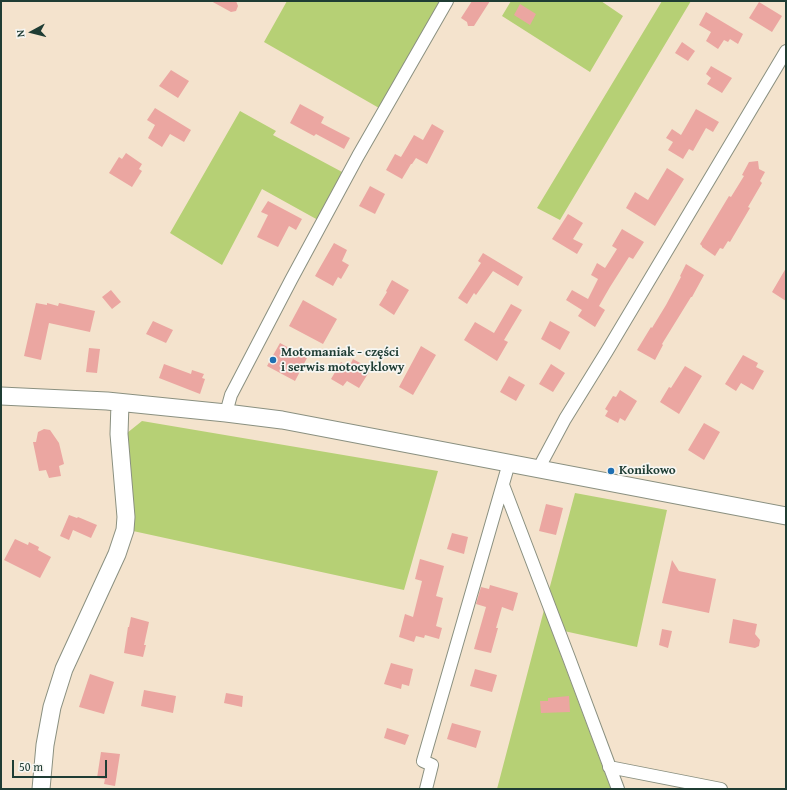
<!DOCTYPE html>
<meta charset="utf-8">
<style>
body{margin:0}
#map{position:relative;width:787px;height:790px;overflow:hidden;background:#f4e3cd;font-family:"Gentium Book Plus",serif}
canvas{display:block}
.frame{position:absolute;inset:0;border:2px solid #1f3d34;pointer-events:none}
.north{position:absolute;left:12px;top:12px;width:40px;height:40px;-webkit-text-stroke:3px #f6f6f2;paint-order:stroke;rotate:263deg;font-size:11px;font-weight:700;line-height:16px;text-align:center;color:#1f3d34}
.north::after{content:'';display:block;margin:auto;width:14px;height:18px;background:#1f3d34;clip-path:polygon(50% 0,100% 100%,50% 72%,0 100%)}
.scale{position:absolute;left:12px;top:760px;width:95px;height:18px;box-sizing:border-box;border:2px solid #1f3d34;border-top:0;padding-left:5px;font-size:12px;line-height:14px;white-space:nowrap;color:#1f3d34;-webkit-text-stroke:3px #f6f6f2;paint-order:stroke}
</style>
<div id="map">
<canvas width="787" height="790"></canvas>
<div class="frame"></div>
<div class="north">N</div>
<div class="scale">50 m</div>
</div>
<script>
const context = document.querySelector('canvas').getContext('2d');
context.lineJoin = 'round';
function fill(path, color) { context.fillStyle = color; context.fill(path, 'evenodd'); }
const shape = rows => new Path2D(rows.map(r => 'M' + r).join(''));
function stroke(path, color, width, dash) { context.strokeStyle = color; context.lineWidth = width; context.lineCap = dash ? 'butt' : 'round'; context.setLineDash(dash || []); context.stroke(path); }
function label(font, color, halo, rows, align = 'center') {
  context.font = font + ' "Gentium Book Plus",serif'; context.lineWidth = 3.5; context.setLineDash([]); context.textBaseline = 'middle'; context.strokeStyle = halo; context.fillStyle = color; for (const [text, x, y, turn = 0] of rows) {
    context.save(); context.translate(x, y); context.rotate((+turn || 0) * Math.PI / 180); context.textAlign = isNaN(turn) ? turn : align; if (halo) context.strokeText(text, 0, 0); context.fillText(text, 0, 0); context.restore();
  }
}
const green = shape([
 [287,1,440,1,379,108,264,42],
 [511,1,601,1,623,16,590,72,502,16],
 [662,1,691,1,560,220,537,208],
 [240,111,276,131,273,135,344,173,318,220,262,189,222,265,170,233],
 [142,421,438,471,404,590,133,531,127,433],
 [575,493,667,510,637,647,564,631,549,590],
 [544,610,611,789,497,789]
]);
const building = shape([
 [211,1,236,1,238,6,236,11,231,12],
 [472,1,490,1,474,26,468,26,467,22,461,18],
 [759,2,782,16,772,32,749,18],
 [520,4,536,14,530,25,514,15],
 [706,12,743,34,738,44,730,39,728,42,724,40,718,49,706,41,711,32,699,25],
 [682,42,695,51,688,61,675,53],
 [711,66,732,78,722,93,707,84,711,78,706,74],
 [171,70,189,81,178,98,159,86],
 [300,104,324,117,321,123,350,138,344,149,316,134,314,136,290,123],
 [155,108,191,130,184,142,170,134,162,147,148,138,155,125,147,120],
 [696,109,719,122,713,132,706,128,693,151,689,149,683,159,668,150,673,142,666,138,672,129,681,135],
 [432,124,444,131,427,164,416,158,412,164,411,164,402,179,386,170,395,154,401,157,414,135,423,140],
 [126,153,142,164,139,169,142,171,132,187,109,173,119,157,122,159],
 [758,161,759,169,765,172,760,181,762,183,748,207,750,208,730,242,728,241,723,249,720,248,715,256,702,247,702,246,700,244,729,196,731,197,744,176,742,175,749,162],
 [667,168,684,179,655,226,626,208,635,192,648,200],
 [370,186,385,194,375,214,359,206],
 [268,201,302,219,296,230,289,226,278,247,257,237,268,215,261,212],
 [568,214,583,223,573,239,583,244,577,254,552,239],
 [622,229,644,242,633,259,629,257,610,287,599,306,605,310,595,327,578,316,582,310,566,300,572,290,588,299,598,279,591,275,597,263,605,268,617,249,612,246],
 [334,243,347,250,342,261,349,265,341,279,338,277,333,286,315,276],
 [483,253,523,277,518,286,493,271,476,295,474,293,467,304,458,298,481,263,478,261],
 [686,264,704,275,692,297,691,297,662,344,663,345,655,360,637,350,651,327,652,328,666,305,681,277,680,276],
 [786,268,786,301,772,292],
 [392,280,409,290,394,315,379,305,387,292,386,291],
 [111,290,121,302,112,309,102,297],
 [303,300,337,319,323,344,289,326],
 [36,303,47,305,47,303,58,306,59,303,95,311,90,332,49,323,41,360,24,356],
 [511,304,522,310,504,340,508,342,497,361,464,340,475,322,494,333],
 [153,321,173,330,166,343,146,334],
 [550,321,570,332,560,350,541,339],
 [280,343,307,358,295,381,267,366],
 [421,346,436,355,413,395,399,387],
 [89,348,100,349,97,373,86,372],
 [743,355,758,363,756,367,764,371,753,390,741,383,736,391,725,384],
 [353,359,371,369,359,388,347,381,343,386,331,379,341,362,349,367],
 [164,364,191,374,192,370,204,374,202,378,205,379,200,394,159,378],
 [551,364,565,373,553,392,539,384],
 [685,366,702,376,679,414,660,402,669,387,671,388],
 [509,376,525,385,516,401,500,392],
 [620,390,637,401,625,421,620,418,618,423,605,416,608,411,605,409,613,396,616,397],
 [704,423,720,432,704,460,688,450],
 [44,429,50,430,59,443,64,464,59,466,61,476,49,478,46,470,39,471,33,442,36,442,38,432],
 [546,504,563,508,556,535,539,531],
 [69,515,77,518,78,517,97,525,91,538,73,530,69,540,60,536],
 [452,533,468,537,464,554,447,549],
 [15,539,28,545,29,542,39,547,38,550,51,557,40,578,4,560],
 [420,559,444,566,436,596,443,598,436,626,442,628,439,639,425,635,424,638,416,636,414,642,399,637,405,614,413,617,422,581,415,579],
 [672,560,679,571,716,579,709,613,662,603],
 [490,585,518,593,513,611,502,607,496,628,498,628,491,653,474,649,486,607,476,604,481,587,489,589],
 [131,617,149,622,144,645,146,645,143,657,124,653,128,627,129,627],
 [733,619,757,624,755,634,760,640,759,646,755,648,729,643],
 [662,629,672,631,668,648,659,645],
 [391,663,413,669,409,686,402,684,401,689,384,684],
 [475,669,497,675,492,692,470,686],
 [90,674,114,682,104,714,79,707],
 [144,690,176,696,173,713,141,706],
 [226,693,243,696,242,707,224,703],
 [569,696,570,712,541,713,540,701,548,701,548,698],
 [452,723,481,731,476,748,447,739],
 [387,728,409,735,405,745,384,738],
 [101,752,120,754,115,786,104,784,105,779,97,778]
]);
const street = shape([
 [226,413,231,395,291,280,358,156,447,1],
 [541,469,542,462,565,419,607,351,786,51],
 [503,485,569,658,618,789],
 [609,767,721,789],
 [426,789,432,765,423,761,509,463]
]);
const secondary = shape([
 [1,396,107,401,226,413,282,420,786,516],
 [41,789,45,745,52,707,64,669,117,554,125,530,126,517,119,434,120,403]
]);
const markers = [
 [273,360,4,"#1f6fb2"],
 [611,471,4,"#1f6fb2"]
];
const poiNames = [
 ["Motomaniak - części",281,353],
 ["i serwis motocyklowy",281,368],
 ["Konikowo",619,471]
];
fill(green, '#b6d075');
fill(building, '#eba6a1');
stroke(street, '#8a9080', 14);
stroke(secondary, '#8a9080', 19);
stroke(street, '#fff', 12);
stroke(secondary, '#fff', 17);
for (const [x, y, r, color] of markers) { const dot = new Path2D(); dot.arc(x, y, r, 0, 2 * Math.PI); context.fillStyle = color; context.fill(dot); stroke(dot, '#f6f6f2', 1.5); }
label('bold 13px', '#1f3d34', '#f6f6f2', poiNames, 'left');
</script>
